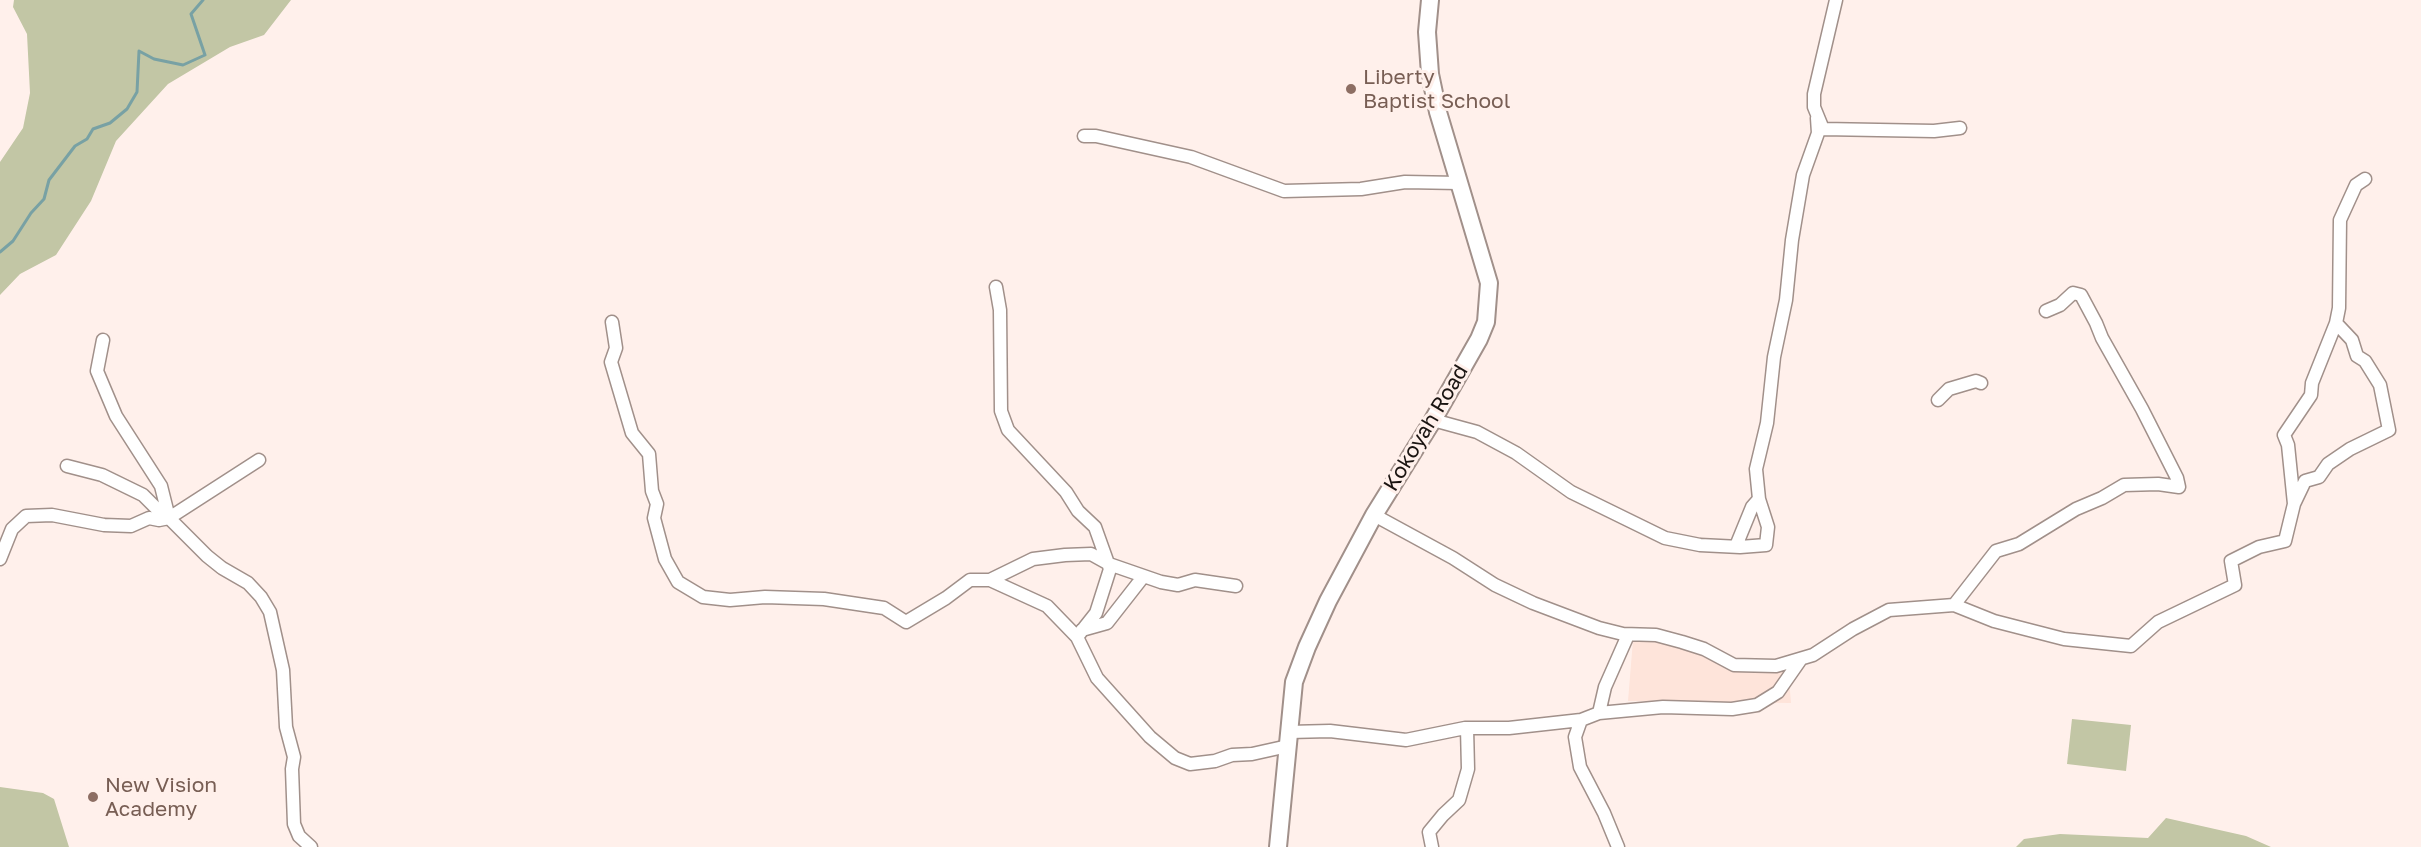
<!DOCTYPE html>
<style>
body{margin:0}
canvas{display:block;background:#fff0eb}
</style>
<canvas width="2421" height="847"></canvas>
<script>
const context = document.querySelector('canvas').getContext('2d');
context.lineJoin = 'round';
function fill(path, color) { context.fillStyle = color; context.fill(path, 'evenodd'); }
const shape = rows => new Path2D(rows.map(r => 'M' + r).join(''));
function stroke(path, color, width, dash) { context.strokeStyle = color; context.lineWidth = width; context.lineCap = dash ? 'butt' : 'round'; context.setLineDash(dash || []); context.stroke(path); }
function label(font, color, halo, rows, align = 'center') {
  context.font = font + ' "Golos Text",sans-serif'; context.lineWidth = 6; context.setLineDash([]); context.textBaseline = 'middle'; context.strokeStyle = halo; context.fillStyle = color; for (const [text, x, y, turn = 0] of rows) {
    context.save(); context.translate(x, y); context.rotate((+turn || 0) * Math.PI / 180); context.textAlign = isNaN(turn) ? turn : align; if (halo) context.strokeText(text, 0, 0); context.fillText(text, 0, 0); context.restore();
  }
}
const built = shape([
 [1633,640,1700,645,1738,668,1788,665,1791,703,1628,701]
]);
const green = shape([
 [14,0,291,0,264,35,230,47,168,84,116,141,91,201,56,255,20,274,0,295,0,162,23,128,30,93,27,34,13,7],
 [2072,719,2131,725,2126,771,2067,764],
 [0,787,43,793,54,799,69,847,0,847],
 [2166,818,2246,836,2271,847,2016,847,2024,839,2060,834,2148,838]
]);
const stream = shape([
 [0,252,13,241,31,213,44,199,49,180,75,146,87,139,93,129,110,123,127,109,137,92,139,51,154,59,183,65,205,55,191,14,203,0]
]);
const minor = shape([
 [1836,0,1814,94,1814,107,1823,129,1934,131,1960,128],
 [1084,136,1096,136,1191,157,1284,191,1361,189,1405,182,1459,183],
 [996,287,1000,310,1001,411,1008,430,1066,492,1078,511,1095,527,1110,569,1096,613,1077,637],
 [612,322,616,348,611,362,632,433,649,454,652,491,657,504,654,518,665,559,678,582,703,597,730,600,765,597,824,599,884,608,906,622,946,598,970,580,990,580,1047,606,1077,637,1097,678,1150,737,1175,758,1190,764,1215,761,1232,755,1252,754,1288,746],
 [103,340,97,371,116,416,161,486,169,518,207,556,222,568,248,583,261,597,270,612,283,670,286,727,294,757,292,769,294,824,299,836,311,847],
 [1938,400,1949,389,1976,381,1981,383],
 [1433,420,1477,432,1516,453,1571,492,1665,538,1700,545,1740,547,1766,545,1768,527,1759,499,1756,469,1767,423,1774,357,1786,300,1792,240,1803,175,1818,133,1817,118],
 [67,466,102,475,143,495,166,518],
 [2294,504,2288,445,2284,435,2311,395,2312,383,2336,323],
 [1374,515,1453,558,1495,585,1533,603,1599,628,1623,634,1656,635,1682,642,1704,649,1734,665,1776,666,1813,655,1853,629,1889,610,1954,605,1994,621,2064,639,2131,646,2158,622,2235,585,2231,561,2259,547,2285,541,2294,504,2305,481,2319,477,2328,464,2350,449,2389,430,2380,385,2365,361,2357,356,2352,340,2336,323,2339,308,2340,220,2356,185,2365,179],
 [1736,546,1752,507,1759,499],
 [0,559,12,529,26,516,52,515,104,525,131,526,149,518,159,520,169,518,259,460],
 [990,580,1033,559,1065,555,1091,554,1109,564,1161,582,1178,585,1195,580,1236,586],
 [1954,605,1996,551,2019,544,2076,509,2102,498,2124,485,2158,484,2179,487,2177,478,2142,409,2102,338,2096,323,2081,295,2073,293,2060,305,2046,311],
 [1082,630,1107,623,1143,577],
 [1599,713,1663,707,1732,709,1757,705,1778,692,1801,659],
 [1289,732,1330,731,1406,740,1465,728,1509,728,1581,720],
 [1432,847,1429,832,1443,815,1459,800,1468,769,1467,728],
 [1618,847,1604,813,1580,767,1575,737,1581,720,1599,713,1605,687,1628,635]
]);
const major = shape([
 [1278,847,1294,682,1307,647,1328,601,1374,515,1433,420,1479,339,1486,322,1489,283,1438,112,1430,74,1427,32,1430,0]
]);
const markers = [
 [1351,89,6,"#8d6e63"],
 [93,797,6,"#8d6e63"]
];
const educationNames = [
 ["Liberty",1363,77],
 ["Baptist School",1363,101],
 ["New Vision",105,785],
 ["Academy",105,809]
];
const streetNames = [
 ["Kokoyah Road",1426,428,-59]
];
fill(built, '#fee4da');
fill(green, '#c2c6a5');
stroke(stream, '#78a1a4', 3);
stroke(minor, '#a1908a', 15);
stroke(major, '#a1908a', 20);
stroke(minor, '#fff', 12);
stroke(major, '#fff', 16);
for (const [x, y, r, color] of markers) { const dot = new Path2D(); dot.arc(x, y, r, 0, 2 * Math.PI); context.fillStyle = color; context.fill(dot); stroke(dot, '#fff0eb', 2); }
label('21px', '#785e54', '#fff0eb', educationNames, 'left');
label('21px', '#1a1411', '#fff0eb', streetNames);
</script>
